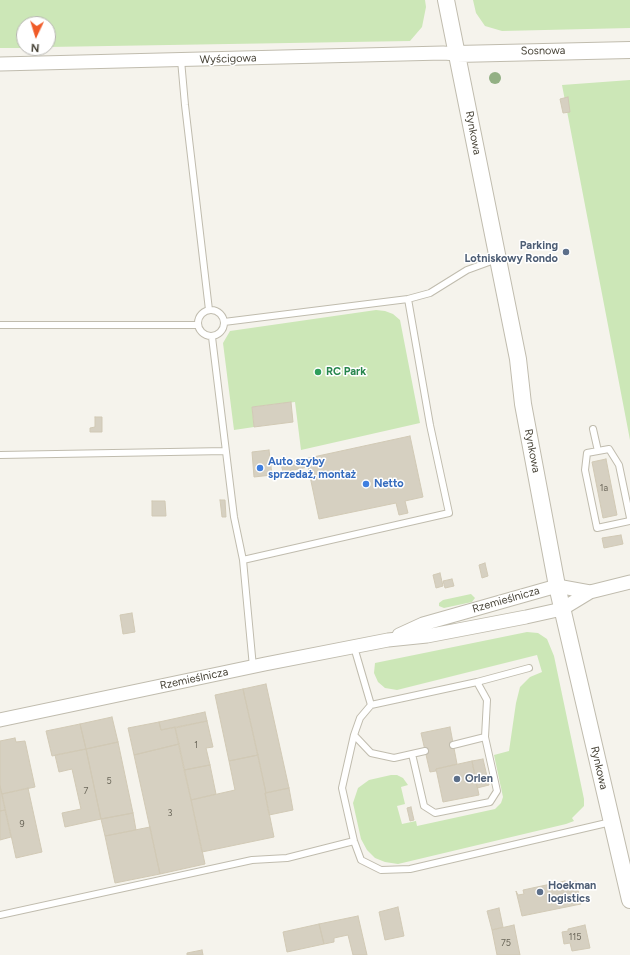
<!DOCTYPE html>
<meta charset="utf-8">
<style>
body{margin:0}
#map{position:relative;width:630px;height:955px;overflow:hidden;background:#f5f3ec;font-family:Figtree,sans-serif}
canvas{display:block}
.north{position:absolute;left:16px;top:16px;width:40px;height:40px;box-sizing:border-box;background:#fff;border:1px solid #b6b5b0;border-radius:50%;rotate:184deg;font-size:11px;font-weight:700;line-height:16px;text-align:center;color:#494539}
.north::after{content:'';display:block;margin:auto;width:14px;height:18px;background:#f05b28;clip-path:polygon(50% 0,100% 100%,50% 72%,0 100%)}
</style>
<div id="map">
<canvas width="630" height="955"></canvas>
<div class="north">N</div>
</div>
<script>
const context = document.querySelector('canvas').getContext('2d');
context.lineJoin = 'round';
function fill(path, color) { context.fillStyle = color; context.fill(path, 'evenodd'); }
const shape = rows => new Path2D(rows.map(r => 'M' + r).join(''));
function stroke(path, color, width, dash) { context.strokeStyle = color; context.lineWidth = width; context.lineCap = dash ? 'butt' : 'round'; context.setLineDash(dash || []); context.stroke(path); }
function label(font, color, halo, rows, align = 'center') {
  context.font = font + ' Figtree,sans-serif'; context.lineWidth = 3; context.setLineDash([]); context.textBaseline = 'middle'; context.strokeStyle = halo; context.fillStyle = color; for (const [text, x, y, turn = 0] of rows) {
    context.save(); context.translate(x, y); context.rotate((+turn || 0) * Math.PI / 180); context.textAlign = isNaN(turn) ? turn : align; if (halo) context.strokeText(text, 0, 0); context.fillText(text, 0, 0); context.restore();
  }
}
const green = shape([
 [0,0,425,0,426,7,422,27,410,41,48,47,48,24,24,24,24,48,0,48],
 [473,0,630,0,630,28,502,31,485,26,476,13],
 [630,80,630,440,562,85],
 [376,310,385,311,393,314,400,320,420,423,301,450,295,402,252,407,254,427,234,430,223,343,230,331],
 [471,594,475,598,472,602,444,608,439,606,439,603,443,600],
 [527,632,538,633,547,639,554,656,584,799,584,806,572,818,574,821,566,824,398,864,385,862,375,858,367,850,361,839,353,803,358,788,369,780,391,775,397,775,403,778,408,785,401,787,405,804,397,806,402,824,416,821,417,826,495,809,501,803,503,797,494,755,509,751,516,703,520,687,530,677,542,672,537,655,397,690,385,688,378,682,374,673,375,663]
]);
const building = shape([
 [568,97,570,112,563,113,560,99,568,97],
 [291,402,293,422,254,427,252,407,291,402],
 [95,417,102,417,102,432,90,432,90,428,95,427,95,417],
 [410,436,423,497,405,501,408,513,399,515,396,503,319,519,308,467,283,472,281,464,410,436],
 [269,450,272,475,254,477,252,452,269,450],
 [606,459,617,515,603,518,592,462,606,459],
 [220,500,225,500,226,517,222,517,220,500],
 [152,501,165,501,166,516,152,516,152,501],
 [621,535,623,544,604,548,602,538,621,535],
 [485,563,488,576,482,578,479,565,485,563],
 [440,573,443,586,436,588,433,575,440,573],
 [452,579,454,586,445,588,443,581,452,579],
 [132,613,135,632,123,634,120,615,132,613],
 [266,684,289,788,266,793,243,689,266,684],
 [243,689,258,755,229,761,215,695,243,689],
 [205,712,207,721,161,730,159,722,205,712],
 [112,717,118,742,86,749,80,724,112,717],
 [207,721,213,747,206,748,210,765,184,770,175,728,207,721],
 [159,722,161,730,175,727,179,744,134,755,128,728,159,722],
 [80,724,86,749,52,756,46,731,80,724],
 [450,727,457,764,436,769,436,771,430,772,421,733,450,727],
 [15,738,16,742,25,741,35,787,2,794,0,786,0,741,15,738],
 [118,742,133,813,101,819,86,749,118,742],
 [179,744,205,864,160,874,134,755,179,744],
 [86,749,101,819,65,827,62,813,81,809,72,769,59,772,55,755,86,749],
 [258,755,266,793,265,793,274,837,202,852,191,800,235,790,229,761,258,755],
 [483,759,489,785,477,788,472,761,483,759],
 [472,761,479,795,443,802,436,769,472,761],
 [210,765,216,794,191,800,184,770,210,765],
 [0,786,5,810,0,811,0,786],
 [28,788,42,852,16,858,2,794,28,788],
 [289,788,293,810,269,815,265,793,289,788],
 [411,807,414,820,410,821,407,808,411,807],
 [5,810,11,837,0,840,0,811,5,810],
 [133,813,136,830,105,836,101,819,133,813],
 [150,827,160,874,115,883,105,836,150,827],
 [565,881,566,884,576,881,581,904,522,916,516,891,518,895,524,894,523,890,565,881],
 [398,907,404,936,385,940,379,912,398,907],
 [499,908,503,927,492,930,487,911,499,908],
 [358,916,367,955,353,955,348,935,334,938,334,942,324,944,319,924,358,916],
 [319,924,324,944,287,952,283,932,319,924],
 [514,925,520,955,497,955,492,930,514,925],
 [585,925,590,948,572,951,570,943,564,944,562,932,568,931,568,929,585,925],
 [202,950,203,955,187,955,187,953,202,950]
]);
const service = shape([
 [181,60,185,105,209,310],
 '198 323a13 13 0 1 1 26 0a13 13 0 1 1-26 0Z',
 [224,322,408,299],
 [0,325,197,325],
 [212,337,234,517,243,560],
 [593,429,598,451],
 [0,455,226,451],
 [630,518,619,465,609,449,587,453,585,470,597,528,630,521],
 [354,647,371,705],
 [253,667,243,560,449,513,430,425,408,299,430,293,467,270,497,259],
 [477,682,529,668],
 [354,735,342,788,354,841,361,860,381,870,410,869,611,822],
 [425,751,394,758,371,753,354,735,360,718,371,705,477,682,487,700,485,737,453,745],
 [412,754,424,806,435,813,490,802,497,791,485,737],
 [0,915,252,860,287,858,354,841]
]);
const minor = shape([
 [0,64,443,53,457,54],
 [399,635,423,624,557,586,590,592],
 [0,720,265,664,388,640,427,636,526,617,562,609,590,592,630,582]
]);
const tertiary = shape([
 [446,0,518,359,523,404,557,586,630,900],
 [457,54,630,50]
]);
const trees = [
 [495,78]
];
const markers = [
 [566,252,4,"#5c6f8a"],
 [318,372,4,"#2e9e5b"],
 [260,468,4,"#3f7fe0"],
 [366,484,4,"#3f7fe0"],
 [457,779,4,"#5c6f8a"],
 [540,892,4,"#5c6f8a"]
];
const numberNames = [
 ["1a",604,488],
 ["1",196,745],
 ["5",109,781],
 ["7",86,791],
 ["3",170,813],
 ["9",22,824],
 ["115",575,937],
 ["75",506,943]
];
const streetNames = [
 ["Sosnowa",543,51,-1],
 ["Wyścigowa",228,59,-2],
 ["Rynkowa",473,133,79],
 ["Rynkowa",532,451,79],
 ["Rzemieślnicza",506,600,-16],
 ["Rzemieślnicza",194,679,-12],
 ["Rynkowa",599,768,77]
];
const serviceNames = [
 ["Parking",558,246,"right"],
 ["Lotniskowy Rondo",558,259,"right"],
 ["Orlen",465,779],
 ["Hoekman",548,886],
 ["logistics",548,899]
];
const leisureNames = [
 ["RC Park",326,372]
];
const shopNames = [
 ["Auto szyby",268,462],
 ["sprzedaż, montaż",268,475],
 ["Netto",374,484]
];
fill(green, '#cce7b7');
fill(building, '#d6d0c1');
stroke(building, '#d1c9b5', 1);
stroke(service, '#c0bcae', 8);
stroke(minor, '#c0bcae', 15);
stroke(tertiary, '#c0bcae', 18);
stroke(service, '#fff', 6);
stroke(minor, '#fff', 13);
stroke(tertiary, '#fff', 16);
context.fillStyle = '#93b084';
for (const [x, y] of trees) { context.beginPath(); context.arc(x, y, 6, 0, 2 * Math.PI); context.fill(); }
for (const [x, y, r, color] of markers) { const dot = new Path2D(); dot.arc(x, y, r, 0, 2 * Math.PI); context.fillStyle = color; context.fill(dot); stroke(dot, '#fff', 1.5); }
label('9px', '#6c685b', null, numberNames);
label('11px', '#494539', '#fff', streetNames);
label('bold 11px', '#4e5e75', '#fff', serviceNames, 'left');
label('bold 11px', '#27864d', '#fff', leisureNames, 'left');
label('bold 11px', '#366cbe', '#fff', shopNames, 'left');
</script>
